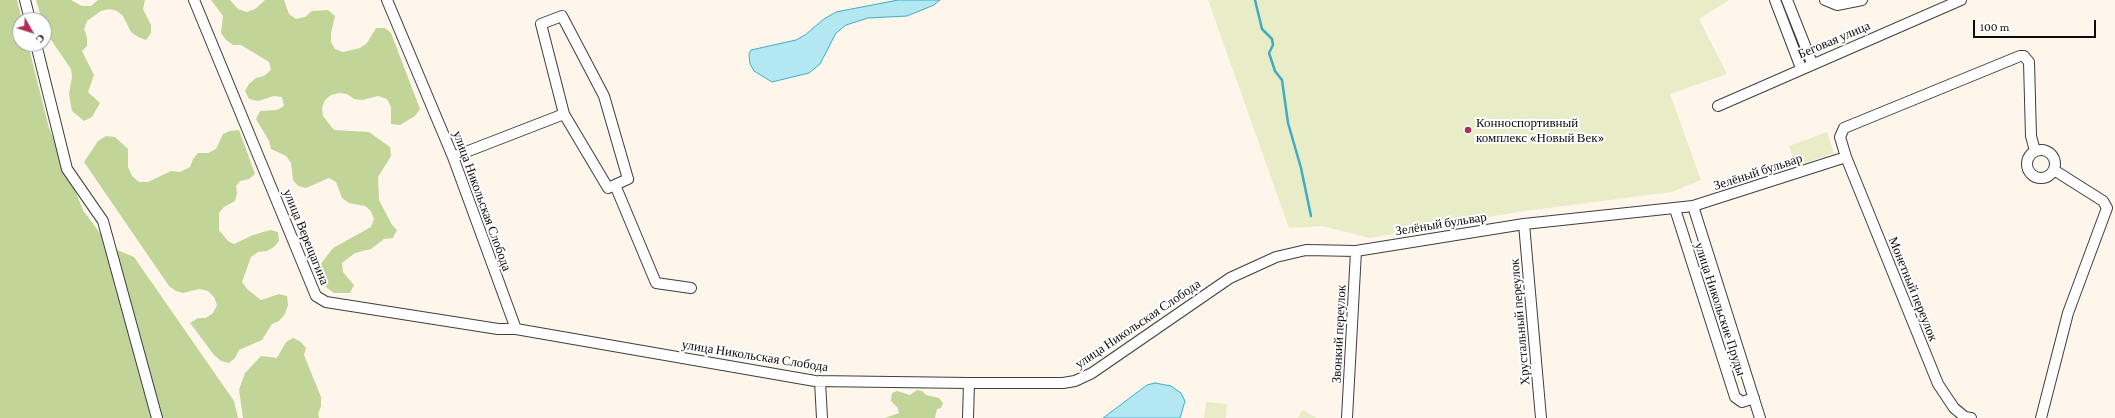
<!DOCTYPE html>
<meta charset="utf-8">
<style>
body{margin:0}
#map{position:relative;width:2115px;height:418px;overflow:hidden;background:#fef6eb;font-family:"Crimson Pro",serif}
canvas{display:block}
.north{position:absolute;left:12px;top:12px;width:40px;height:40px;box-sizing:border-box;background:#fff;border:1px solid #9d9d9d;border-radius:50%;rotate:129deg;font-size:11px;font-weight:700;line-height:16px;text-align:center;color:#0b0b0b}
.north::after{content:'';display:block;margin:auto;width:14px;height:18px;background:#b12d51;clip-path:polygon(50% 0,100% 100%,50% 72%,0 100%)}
.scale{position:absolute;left:1973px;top:20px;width:123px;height:18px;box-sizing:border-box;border:2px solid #0b0b0b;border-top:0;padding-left:5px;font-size:12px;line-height:14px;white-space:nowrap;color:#0b0b0b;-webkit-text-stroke:3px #fff;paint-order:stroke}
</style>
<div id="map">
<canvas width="2115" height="418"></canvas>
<div class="north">С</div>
<div class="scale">100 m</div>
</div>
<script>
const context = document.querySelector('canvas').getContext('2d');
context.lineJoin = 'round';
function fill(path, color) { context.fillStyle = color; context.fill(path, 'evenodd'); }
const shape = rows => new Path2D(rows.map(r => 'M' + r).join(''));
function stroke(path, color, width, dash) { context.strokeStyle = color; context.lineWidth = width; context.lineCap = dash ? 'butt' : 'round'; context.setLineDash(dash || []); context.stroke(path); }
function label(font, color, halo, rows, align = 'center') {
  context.font = font + ' "Crimson Pro",serif'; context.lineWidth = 4; context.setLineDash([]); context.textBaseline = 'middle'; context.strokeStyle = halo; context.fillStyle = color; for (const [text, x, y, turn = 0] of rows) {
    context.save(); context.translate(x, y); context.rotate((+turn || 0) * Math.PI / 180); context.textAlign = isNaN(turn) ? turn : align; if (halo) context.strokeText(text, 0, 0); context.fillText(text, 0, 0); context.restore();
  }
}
const forest = shape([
 [0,0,17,0,22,20,20,20,20,44,28,44,49,128,83,210,110,247,134,257,234,401,238,418,0,418],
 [36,0,71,0,82,6,91,6,98,0,145,0,143,9,151,25,151,33,146,40,138,37,131,32,123,16,117,11,109,9,101,11,87,21,84,29,87,37,87,46,82,51,94,75,88,92,100,103,92,117,84,121,72,111,69,94,72,77,71,69,45,31,44,20,42,20],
 [211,0,230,0,238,9,247,12,255,9,265,0,284,0,289,14,296,19,305,17,312,11,328,10,335,16,331,33,331,42,335,49,343,52,360,48,367,43,376,28,385,28,391,33,420,109,415,116,400,125,391,124,391,107,387,99,378,96,362,100,354,99,347,94,339,93,331,95,325,100,322,108,323,116,334,130,369,132,390,147,391,156,378,177,379,200,392,225,397,230,393,238,384,239,371,249,355,253,342,263,343,272,354,285,350,293,334,293,327,288,319,274,320,265,333,248,371,227,374,219,371,211,365,206,349,203,342,198,336,182,329,178,306,188,298,186,293,180,291,163,286,156,271,149,269,141,256,119,260,111,277,110,284,106,282,97,274,96,258,101,249,99,245,91,249,84,256,78,264,76,271,70,269,62,241,45,233,45,226,40,221,33,223,16],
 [239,130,255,174,249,179,240,181,236,186,237,193,235,201,224,207,219,213,219,230,228,241,234,244,253,235,270,230,278,232,279,241,274,247,267,251,258,252,251,257,242,282,247,289,261,300,279,294,287,296,288,305,285,314,279,321,272,324,262,340,239,350,235,358,229,363,221,361,214,355,190,323,198,318,206,318,213,313,217,305,214,297,208,291,199,289,183,293,176,291,169,286,84,162,98,141,106,136,115,137,128,149,128,167,132,176,139,182,148,182,171,171,180,172,190,167,193,159,198,153,208,153,216,149,223,134,230,131],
 [293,338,301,342,306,348,304,355,321,397,321,406,318,414,319,418,243,418,239,390,245,373,261,356,277,358,286,342],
 [917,390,922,391,926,395,939,398,943,403,941,408,937,409,935,418,885,418,899,413,898,408,891,401,892,393,897,391,910,395]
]);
const pitch = shape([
 [1208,0,1729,0,1699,19,1727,74,1670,94,1701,180,1672,192,1517,212,1370,238,1322,226,1289,228],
 [1827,132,1834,153,1796,166,1789,146],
 [1206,402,1227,404,1226,418,1204,418],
 [1302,410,1317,418,1298,418]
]);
const water = shape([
 [898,0,940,0,934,5,907,16,868,18,846,25,836,33,820,64,809,73,772,82,754,71,750,64,749,54,751,50,796,40,805,35,824,19,836,12,898,0],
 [1155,383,1171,386,1181,393,1185,401,1180,418,1103,418,1147,385,1155,383]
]);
const stream = shape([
 [1255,0,1262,29,1272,39,1273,45,1269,53,1275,71,1282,80,1288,123,1301,168,1311,216]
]);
const minor = shape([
 [25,0,30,20],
 [194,0,316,296,326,302,498,329,516,329],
 [387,0,453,157,516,329,815,381,969,383,1063,383,1075,381,1092,373,1230,278,1276,257,1306,250,1356,251,1524,224,1693,206,1846,157,1840,137,1844,128,2020,56,2024,56,2029,62,2031,136,2035,151],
 [1775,0,1801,68],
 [1787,0,1812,63],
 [1825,0,1837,5,1862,0],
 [36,44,67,169,103,221,157,418],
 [1718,106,1961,0],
 '2027 164a14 14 0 1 1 28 0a14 14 0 1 1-28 0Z',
 [453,157,564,114,608,188,628,179,604,96,562,16,541,24,564,114],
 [1846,157,1938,384,1954,408,1965,417,1971,418],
 [615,185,656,283,691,288],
 [1693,206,1760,418],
 [1675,209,1735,397,1742,402,1754,398],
 [1524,224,1541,418],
 [820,381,822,418],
 [968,418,969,383],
 [1347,418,1356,251],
 [2041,418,2068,313,2107,208,2103,201,2054,170]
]);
const markers = [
 [1468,130,4,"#b12d51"]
];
const streetNames = [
 ["Беговая улица",1834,40,-23],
 ["Зелёный бульвар",1758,172,-18],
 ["улица Никольская Слобода",482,201,70],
 ["Зелёный бульвар",1441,224,-9],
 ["улица Верещагина",306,237,68],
 ["Монетный переулок",1913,289,68],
 ["улица Никольские Пруды",1720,309,72],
 ["Хрустальный переулок",1520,322,-95],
 ["улица Никольская Слобода",1138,324,-34],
 ["Звонкий переулок",1339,334,-87],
 ["улица Никольская Слобода",755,356,9]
];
const poiNames = [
 ["Конноспортивный",1476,123],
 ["комплекс «Новый Век»",1476,138]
];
fill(forest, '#c1d598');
fill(pitch, '#e8edc8');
fill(water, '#b3e8f2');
stroke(water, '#3facc4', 1);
stroke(stream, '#3facc4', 2.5);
stroke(minor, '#3e3e3e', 12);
stroke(minor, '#fff', 10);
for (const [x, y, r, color] of markers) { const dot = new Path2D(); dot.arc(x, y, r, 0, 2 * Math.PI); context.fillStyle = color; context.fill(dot); stroke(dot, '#fff', 1.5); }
label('13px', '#0b0b0b', '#fff', streetNames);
label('13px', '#0b0b0b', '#fff', poiNames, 'left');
</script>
